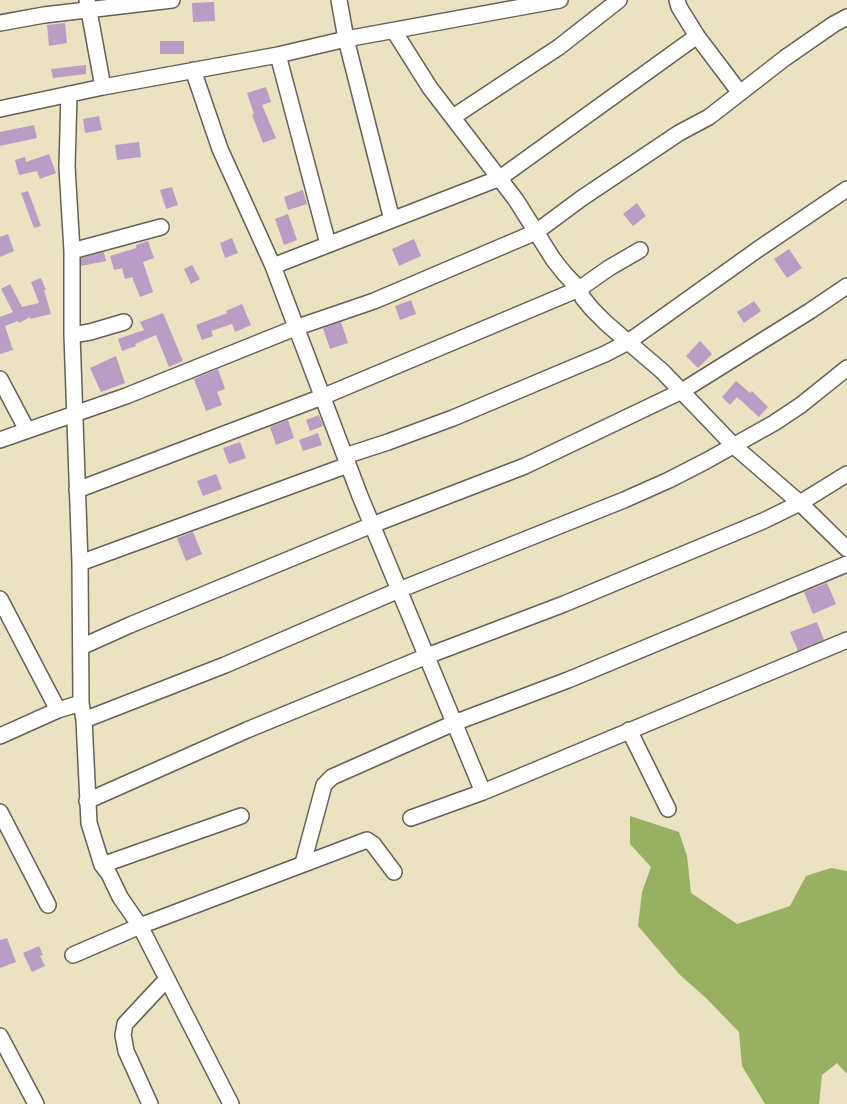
<!DOCTYPE html>
<style>
body{margin:0}
canvas{display:block;background:#eae2c1}
</style>
<canvas width="847" height="1104"></canvas>
<script>
const context = document.querySelector('canvas').getContext('2d');
context.lineJoin = 'round';
function fill(path, color) { context.fillStyle = color; context.fill(path, 'evenodd'); }
const shape = rows => new Path2D(rows.map(r => 'M' + r).join(''));
function stroke(path, color, width, dash) { context.strokeStyle = color; context.lineWidth = width; context.lineCap = dash ? 'butt' : 'round'; context.setLineDash(dash || []); context.stroke(path); }
const forest = shape([
 [630,816,679,832,687,856,691,893,737,924,790,906,806,876,831,868,847,871,847,1074,837,1063,822,1075,819,1104,765,1104,742,1066,739,1032,706,998,680,975,638,926,642,892,651,867,630,844]
]);
const building = shape([
 [214,2,215,21,193,22,192,3],
 [65,23,67,43,49,46,47,25],
 [160,41,184,41,184,54,160,54],
 [86,65,86,74,53,78,51,69],
 [266,87,271,102,262,105,276,138,263,143,252,115,254,114,247,93],
 [99,116,102,130,85,133,83,119],
 [34,125,37,138,0,146,0,132],
 [139,142,141,157,117,160,115,145],
 [49,154,56,173,40,179,37,171,19,175,15,160,25,157,26,162],
 [172,187,178,205,166,209,160,190],
 [303,190,307,204,288,210,284,197],
 [28,191,41,226,34,228,21,193],
 [637,203,646,216,633,226,623,214],
 [288,214,297,240,284,245,275,219],
 [8,234,14,251,0,257,0,237],
 [232,238,238,253,225,258,220,243],
 [414,239,421,256,399,266,392,249],
 [148,241,154,258,143,262,153,292,140,297,132,277,125,279,122,268,114,270,110,256,136,248,136,245],
 [789,249,802,268,787,278,774,259],
 [104,252,106,261,81,266,81,258],
 [192,265,200,279,191,284,184,269],
 [41,278,46,290,44,290,51,314,30,319,30,317,19,323,18,321,5,326,13,350,0,354,0,317,13,312,1,289,10,284,22,307,39,303,31,282],
 [411,300,416,314,400,320,395,306],
 [754,301,761,311,744,323,737,312],
 [242,304,251,325,235,332,232,324,211,331,213,336,202,340,196,325,227,313,226,311],
 [163,313,183,361,169,367,156,335,135,344,136,346,122,351,118,339,144,330,140,322],
 [341,322,348,343,330,349,323,328],
 [700,341,712,354,698,368,686,356],
 [116,356,125,383,101,392,90,368],
 [218,369,225,389,217,392,222,405,206,411,194,379],
 [736,381,750,393,752,391,768,407,759,417,737,397,730,405,722,397],
 [319,415,323,426,310,431,306,420],
 [288,420,294,438,276,445,270,427],
 [318,433,322,445,303,451,299,440],
 [240,442,246,458,229,464,223,448],
 [216,474,222,489,203,496,197,481],
 [193,532,202,554,186,561,177,538],
 [827,583,836,604,813,614,804,592],
 [817,622,824,640,798,651,790,632],
 [7,938,16,962,0,968,0,940],
 [39,946,43,955,40,956,45,966,32,972,23,953]
]);
const minor = shape([
 [87,0,103,87],
 [339,0,346,39,392,220],
 [677,0,679,7,697,36,740,93],
 [0,23,44,15,172,0],
 [394,31,430,88,516,200,553,259,564,273,579,289,583,298,592,309,607,324,662,371,734,446,800,503,847,549],
 [278,55,328,244],
 [193,70,220,149,273,266,360,496,483,792],
 [69,94,67,167,72,251,72,335,80,563,81,703,84,720,89,823,102,865,109,874,120,897,140,926,231,1104],
 [0,109,103,87,278,55,346,39,560,0],
 [453,117,559,47,619,0],
 [72,251,161,227],
 [273,266,500,178,697,36],
 [72,335,90,332,124,322],
 [0,379,27,430],
 [0,440,126,396,295,328,374,301,536,232,582,198,679,133,709,117,785,58,834,24,847,17],
 [345,456,388,442,453,418,605,354,628,342,757,250,847,189],
 [77,490,322,397,579,289,609,268,640,250],
 [80,563,348,465],
 [0,599,58,710],
 [81,647,130,625,372,525,525,466,682,391,810,311,847,286],
 [84,720,225,665,399,590,624,500,669,480,706,461,774,423,801,405,847,368],
 [629,730,668,809],
 [0,736,58,710,81,703],
 [87,801,247,730,427,656,564,604,763,521,800,503,847,474],
 [0,812,48,905],
 [411,818,483,792,847,640],
 [303,863,324,785,332,777,454,723,568,680,847,564],
 [102,865,241,816],
 [73,955,140,926,367,840,373,844,394,872],
 [0,1036,36,1104],
 [150,1104,126,1051,123,1035,125,1024,166,980]
]);
fill(forest, '#98b062');
fill(building, '#ba9dc4');
stroke(minor, '#646156', 18);
stroke(minor, '#fff', 15);
</script>
